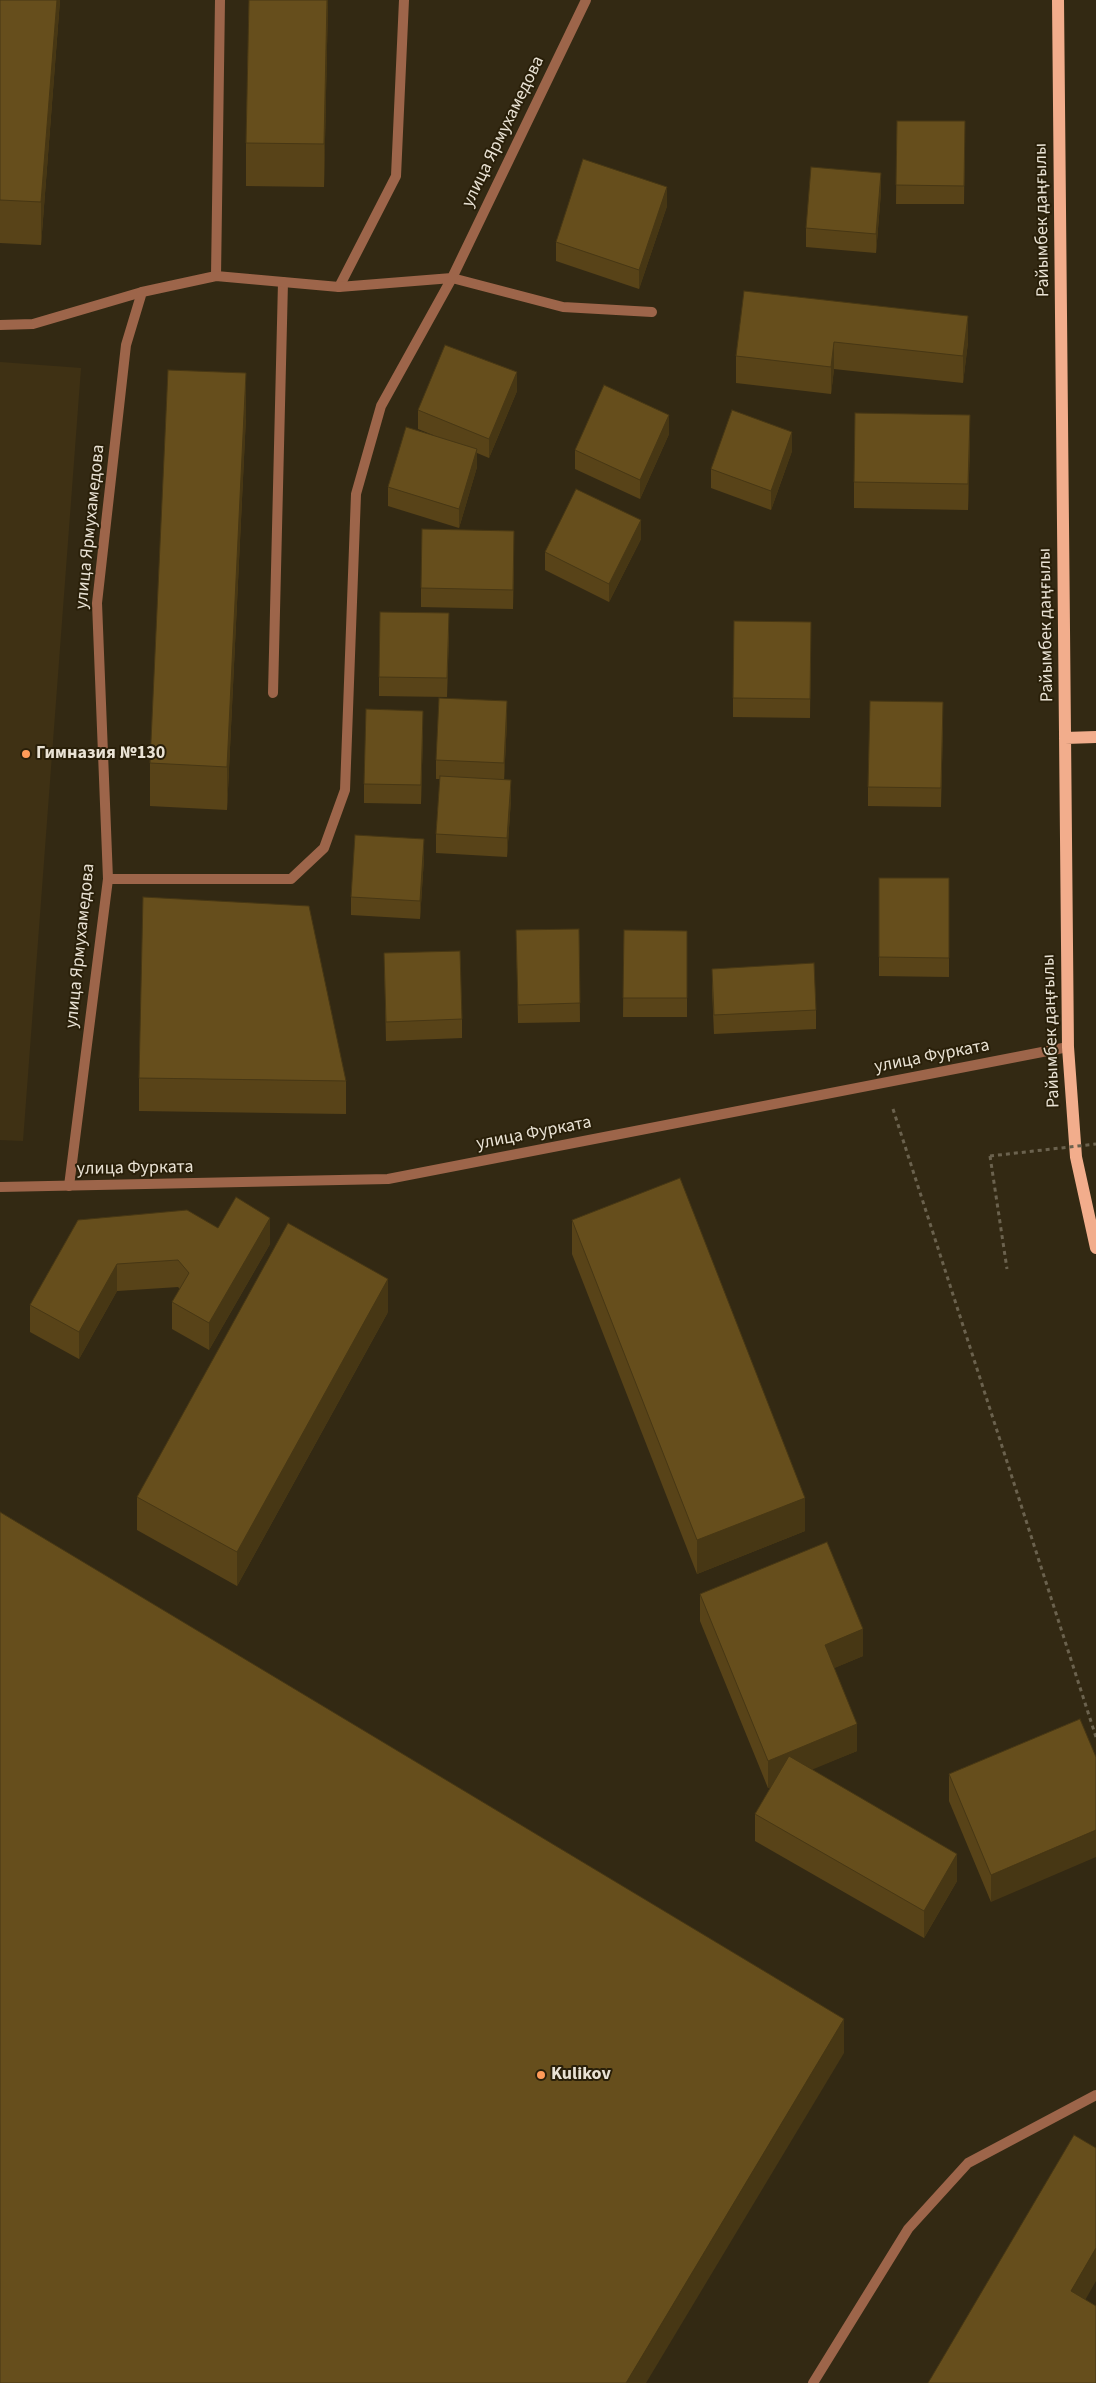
<!DOCTYPE html>
<meta charset="utf-8">
<style>
body{margin:0}
canvas{display:block;background:#332913}
</style>
<canvas width="1096" height="2383"></canvas>
<script>
const context = document.querySelector('canvas').getContext('2d');
context.lineJoin = 'round';
function fill(path, color) { context.fillStyle = color; context.fill(path, 'evenodd'); }
const shape = rows => new Path2D(rows.map(r => 'M' + r).join(''));
function stroke(path, color, width, dash) { context.strokeStyle = color; context.lineWidth = width; context.lineCap = dash ? 'butt' : 'round'; context.setLineDash(dash || []); context.stroke(path); }
function label(font, color, halo, rows, align = 'center') {
  context.font = font + ' "Source Sans 3",sans-serif'; context.lineWidth = 4; context.setLineDash([]); context.textBaseline = 'middle'; context.strokeStyle = halo; context.fillStyle = color; for (const [text, x, y, turn = 0] of rows) {
    context.save(); context.translate(x, y); context.rotate((+turn || 0) * Math.PI / 180); context.textAlign = isNaN(turn) ? turn : align; if (halo) context.strokeText(text, 0, 0); context.fillText(text, 0, 0); context.restore();
  }
}
const built = shape([
 [0,362,81,368,23,1141,0,1140]
]);
const path = shape([
 [893,1109,1096,1737],
 [990,1156,1007,1269]
]);
const service = shape([
 [216,276,220,0],
 [452,278,563,307,652,312],
 [339,287,396,176,404,0],
 [0,325,33,324,142,292],
 [273,693,283,282],
 [813,2383,908,2229,968,2163,1096,2095]
]);
const minor = shape([
 [108,879,291,879,324,848,345,790,356,494,381,406,452,278,586,0],
 [69,1186,108,879,97,603,126,345,142,292,216,276,339,287,452,278]
]);
const tertiary = shape([
 [0,1187,388,1179,1068,1047]
]);
const primary = shape([
 [1058,0,1068,1047,1076,1157,1096,1248],
 [1065,738,1096,737]
]);
const pathBridge = shape([
 [990,1156,1096,1144]
]);
const wall = shape([
 [0,0,60,0,41,245,0,243],
 [249,0,328,0,324,187,246,186,246,143],
 [897,121,965,121,964,204,896,204],
 [881,192,876,253,806,247,806,228],
 [667,206,639,289,556,261,556,242],
 [968,316,968,342,963,383,834,369,831,394,736,383,736,356],
 [517,391,489,458,477,453,477,467,459,528,388,506,388,487,433,435,418,429,418,410],
 [246,416,227,810,150,806,150,763],
 [669,434,640,499,575,469,575,450],
 [970,441,968,510,854,508,854,482],
 [792,451,771,510,711,488,711,469],
 [641,539,609,602,545,570,545,552],
 [514,550,513,609,421,607,421,588],
 [811,622,810,718,733,717,733,698],
 [449,632,447,697,379,696,379,677],
 [507,720,504,780,511,799,507,857,436,853,436,834,440,779,436,779,436,760],
 [943,721,941,807,868,806,868,787],
 [423,729,421,804,364,803,364,784],
 [424,858,420,919,351,915,351,897],
 [879,878,949,878,949,977,879,976],
 [579,929,580,1022,518,1023,516,930],
 [624,930,687,931,687,1017,623,1017],
 [384,953,462,1019,462,1038,386,1041],
 [712,969,816,1010,816,1029,714,1034,712,988],
 [139,1078,346,1081,346,1114,139,1111],
 [78,1220,218,1228,270,1244,209,1350,172,1329,172,1302,180,1289,178,1287,117,1291,79,1359,30,1332,30,1305],
 [572,1220,805,1531,697,1574,572,1254],
 [388,1312,237,1586,137,1530,137,1497],
 [700,1594,863,1656,834,1668,857,1751,812,1769,957,1881,924,1938,755,1841,755,1814,771,1787,768,1788,700,1621],
 [1080,1719,991,1902,949,1801,949,1774]
]);
const shadedWall = shape([
 [57,0,60,0,41,245,41,202],
 [327,0,328,0,324,187,324,144],
 [881,173,881,192,876,253,876,234],
 [667,187,667,206,639,289,639,270],
 [968,316,968,342,963,383,963,356],
 [834,342,834,369,831,394,831,367],
 [517,372,517,391,489,458,489,439],
 [246,373,246,416,227,810,227,767],
 [669,415,669,434,640,499,640,480],
 [970,415,970,441,968,510,968,484],
 [792,432,792,451,771,510,771,491],
 [477,449,477,467,459,528,459,509],
 [641,520,641,539,609,602,609,584],
 [514,531,514,550,513,609,513,590],
 [507,701,507,720,504,782,504,763],
 [423,711,423,729,421,804,421,785],
 [511,780,511,799,507,857,507,838],
 [424,839,424,858,420,919,420,901],
 [270,1218,270,1244,209,1350,209,1323],
 [117,1264,117,1291,79,1359,79,1332],
 [388,1279,388,1312,237,1586,237,1552],
 [805,1498,805,1531,697,1574,697,1540],
 [863,1629,863,1656,825,1672,825,1645],
 [857,1724,857,1751,768,1788,768,1761],
 [1096,1830,1096,1857,991,1902,991,1875],
 [957,1854,957,1881,924,1938,924,1911],
 [844,2019,844,2053,646,2383,626,2383],
 [1096,2248,1096,2281,1071,2325,1071,2291]
]);
const building = shape([
 [0,0,57,0,41,202,0,200,0,0],
 [249,0,327,0,324,144,246,143,249,0],
 [897,121,965,121,964,186,896,185,897,121],
 [583,159,667,187,639,270,556,242,583,159],
 [811,167,881,173,876,234,806,228,811,167],
 [744,291,968,316,963,356,834,342,831,367,736,356,744,291],
 [445,345,517,372,489,439,418,410,445,345],
 [168,370,246,373,227,767,150,763,168,370],
 [604,385,669,415,640,480,575,450,604,385],
 [732,410,792,432,771,491,711,469,732,410],
 [855,413,970,415,968,484,854,482,855,413],
 [406,427,477,449,459,509,388,487,406,427],
 [576,489,641,520,609,584,545,552,576,489],
 [422,529,514,531,513,590,421,588,422,529],
 [380,612,449,613,447,678,379,677,380,612],
 [734,621,811,622,810,699,733,698,734,621],
 [439,698,507,701,504,763,436,760,439,698],
 [870,701,943,702,941,788,868,787,870,701],
 [366,709,423,711,421,785,364,784,366,709],
 [440,776,511,780,507,838,436,834,440,776],
 [355,835,424,839,420,901,351,897,355,835],
 [879,878,949,878,949,958,879,957,879,878],
 [143,897,309,906,346,1081,139,1078,143,897],
 [579,929,580,1003,518,1005,516,930,579,929],
 [624,930,687,931,687,998,623,998,624,930],
 [460,951,462,1019,386,1022,384,953,460,951],
 [814,963,816,1010,714,1015,712,969,814,963],
 [680,1178,805,1498,697,1540,572,1220,680,1178],
 [236,1197,270,1218,209,1323,172,1302,189,1273,178,1260,117,1264,79,1332,30,1305,78,1220,187,1210,218,1228,236,1197],
 [288,1223,388,1279,237,1552,137,1497,288,1223],
 [0,1512,844,2019,626,2383,0,2383,0,1512],
 [827,1542,863,1629,825,1645,857,1724,768,1761,700,1594,827,1542],
 [1080,1719,1096,1757,1096,1830,991,1875,949,1774,1080,1719],
 [789,1756,957,1854,924,1911,755,1814,789,1756],
 [1074,2135,1096,2148,1096,2248,1071,2291,1096,2306,1096,2383,928,2383,1074,2135]
]);
const markers = [
 [26,754,5,"#ff9b59"],
 [541,2075,5,"#ff9b59"]
];
const streetNames = [
 ["улица Ярмухамедова",504,132,-64],
 ["Райымбек даңғылы",1043,220,-91],
 ["улица Ярмухамедова",91,527,-84],
 ["Райымбек даңғылы",1047,625,-91],
 ["улица Ярмухамедова",81,946,-84],
 ["Райымбек даңғылы",1052,1031,-92],
 ["улица Фурката",932,1057,-11],
 ["улица Фурката",534,1134,-11],
 ["улица Фурката",135,1169,-1]
];
const poiNames = [
 ["Гимназия №130",36,754],
 ["Kulikov",551,2075]
];
fill(built, '#3f3114');
stroke(path, '#6b624e', 3, [4, 4]);
stroke(service, '#9d654a', 10);
stroke(minor, '#9d654a', 10);
stroke(tertiary, '#9d654a', 10);
stroke(primary, '#f2ad8c', 12);
stroke(pathBridge, '#6b624e', 3, [4, 4]);
fill(wall, '#584318');
fill(shadedWall, '#473714');
fill(building, '#664e1c');
stroke(building, '#473714', 1);
for (const [x, y, r, color] of markers) { const dot = new Path2D(); dot.arc(x, y, r, 0, 2 * Math.PI); context.fillStyle = color; context.fill(dot); stroke(dot, '#291f09', 2); }
label('18px', '#e9e2d4', '#291f09', streetNames);
label('bold 18px', '#e9e2d4', '#291f09', poiNames, 'left');
</script>
